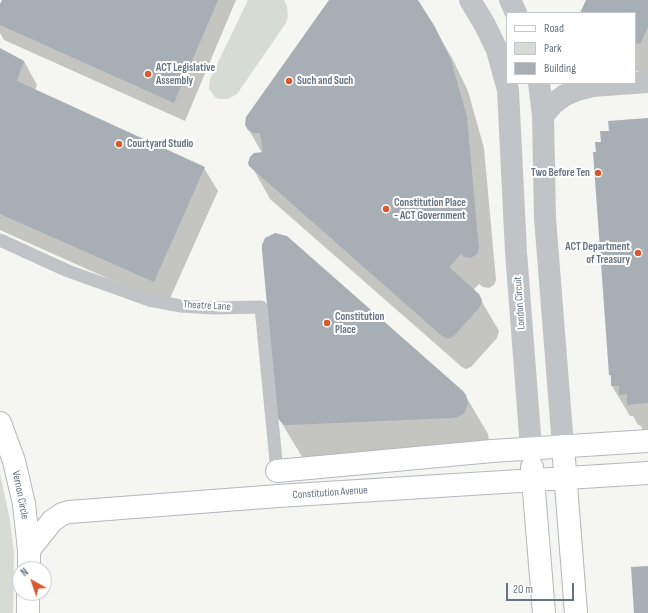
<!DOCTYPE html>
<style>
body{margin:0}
#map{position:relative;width:648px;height:613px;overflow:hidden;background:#f5f5f2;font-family:"Sofia Sans Condensed",sans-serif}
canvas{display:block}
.legend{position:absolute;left:506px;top:12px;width:130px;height:72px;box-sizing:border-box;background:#fff;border:1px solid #c2c7cd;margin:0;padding:5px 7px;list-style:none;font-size:12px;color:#667481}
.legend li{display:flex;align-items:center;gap:8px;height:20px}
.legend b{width:20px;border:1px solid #c2c7cd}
.north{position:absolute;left:12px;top:561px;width:40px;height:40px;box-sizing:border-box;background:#fff;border:1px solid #c2c7cd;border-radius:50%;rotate:320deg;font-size:11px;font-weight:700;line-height:16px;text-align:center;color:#667481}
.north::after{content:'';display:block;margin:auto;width:14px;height:18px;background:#d9592e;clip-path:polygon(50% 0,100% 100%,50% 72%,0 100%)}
.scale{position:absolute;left:506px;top:583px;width:68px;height:18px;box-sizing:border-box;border:2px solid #667481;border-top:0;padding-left:5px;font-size:12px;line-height:14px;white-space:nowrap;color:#667481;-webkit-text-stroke:3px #fff;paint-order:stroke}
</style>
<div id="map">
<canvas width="648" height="613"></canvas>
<ul class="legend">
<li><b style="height:5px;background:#fff"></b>Road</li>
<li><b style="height:11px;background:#d6dcd3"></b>Park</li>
<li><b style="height:11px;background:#a8afb4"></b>Building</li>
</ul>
<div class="north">N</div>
<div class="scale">20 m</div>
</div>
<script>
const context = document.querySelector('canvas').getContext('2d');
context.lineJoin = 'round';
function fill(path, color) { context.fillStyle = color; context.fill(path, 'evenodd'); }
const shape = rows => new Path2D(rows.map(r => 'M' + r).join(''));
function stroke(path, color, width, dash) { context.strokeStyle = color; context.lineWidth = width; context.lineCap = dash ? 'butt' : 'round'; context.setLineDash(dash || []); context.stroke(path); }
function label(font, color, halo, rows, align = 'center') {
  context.font = font + ' "Sofia Sans Condensed",sans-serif'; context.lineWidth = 4; context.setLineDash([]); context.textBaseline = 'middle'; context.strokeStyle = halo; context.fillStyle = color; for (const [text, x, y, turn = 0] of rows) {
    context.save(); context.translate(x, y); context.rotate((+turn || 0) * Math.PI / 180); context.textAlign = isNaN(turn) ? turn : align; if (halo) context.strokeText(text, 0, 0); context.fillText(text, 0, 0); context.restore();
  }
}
const green = shape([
 [248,0,284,0,287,6,288,17,286,23,237,94,228,99,219,99,215,97,209,89,210,79],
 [0,474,10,520,14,554,13,613,0,613]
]);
const shadow = shape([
 [3,0,236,0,185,121,4,40,0,33,0,6],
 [330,0,416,0,434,27,452,58,468,91,484,148,496,280,494,285,489,288,483,287,479,284,473,290,478,295,499,331,497,338,471,367,466,369,462,367,270,199,250,163,262,153,249,130],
 [588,0,648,0,648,76,635,70,635,13,581,13],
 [0,49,24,61,37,85,35,90,204,168,218,191,167,305,0,230],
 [648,119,648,435,646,435,640,425,638,425,633,416,630,416,612,386,612,379,610,375,597,153,610,132],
 [465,395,488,434,489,441,306,462,301,455,278,417]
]);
const building = shape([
 [2,0,218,0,174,103,0,25,0,4],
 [329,0,418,0,435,27,451,60,467,117,479,249,477,254,471,258,464,257,461,254,449,267,479,294,482,300,480,307,454,336,448,339,443,337,249,166,248,163,250,157,254,153,263,152,260,133,253,133,248,130,245,125,246,117],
 [586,0,648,0,648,27,640,44,635,42,635,13,580,13],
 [0,48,24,61,17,81,205,167,154,282,0,214],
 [648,118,648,403,627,405,627,394,619,395,619,386,611,386,611,375,609,375,593,152,596,152,595,142,601,142,600,131,609,131,608,121],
 [275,233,287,236,463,391,466,395,468,403,465,412,462,415,454,418,290,425,285,425,281,422,277,417,262,250,262,245,265,238],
 [648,566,648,613,634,613,631,567]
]);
const lane = shape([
 [0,240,68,271,149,300,181,306,214,308,261,307,277,471]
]);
const street = shape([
 [470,0,485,25,497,50,508,90,516,252,531,448],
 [510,0,516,13],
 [539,83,543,116,545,218,563,446],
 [543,116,553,104,565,95,577,90,592,86,648,82]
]);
const secondary = shape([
 [563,446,576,613],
 [532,467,544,613],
 [277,471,492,451,648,441],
 [29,550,52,521,62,514,69,512,278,496,648,473]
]);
const highway = shape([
 [0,423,14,461,24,504,29,550,29,569],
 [28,613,28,593]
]);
const markers = [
 [148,74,4,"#d9592e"],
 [289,81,4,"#d9592e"],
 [119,144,4,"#d9592e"],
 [598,173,4,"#d9592e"],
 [386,209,4,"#d9592e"],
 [638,253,4,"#d9592e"],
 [327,323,4,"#d9592e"]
];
const poiNames = [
 ["ACT Legislative",156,68],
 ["Assembly",156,81],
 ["Such and Such",297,81],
 ["Courtyard Studio",127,144],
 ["Two Before Ten",590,173,"right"],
 ["Constitution Place",394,203],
 ["- ACT Government",394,216],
 ["ACT Department",630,247,"right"],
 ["of Treasury",630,260,"right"],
 ["Constitution",335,317],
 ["Place",335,330]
];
const streetNames = [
 ["London Circuit",520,303,-94],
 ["Theatre Lane",207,306,3],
 ["Constitution Avenue",330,493,-4],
 ["Vernon Circle",20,495,79]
];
fill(green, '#d6dcd3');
fill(shadow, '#0003');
fill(building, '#a8afb4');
stroke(secondary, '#b3b7bb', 24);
stroke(highway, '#b5b8bb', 24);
stroke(lane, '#c0c4c7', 13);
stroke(street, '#c0c4c7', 22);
stroke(secondary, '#fff', 22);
stroke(highway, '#fff', 22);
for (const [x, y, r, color] of markers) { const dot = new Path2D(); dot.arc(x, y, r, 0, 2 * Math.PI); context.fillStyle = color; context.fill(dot); stroke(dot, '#fff', 1.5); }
label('bold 11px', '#667481', '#fff', poiNames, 'left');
label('11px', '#667481', '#fff', streetNames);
</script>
